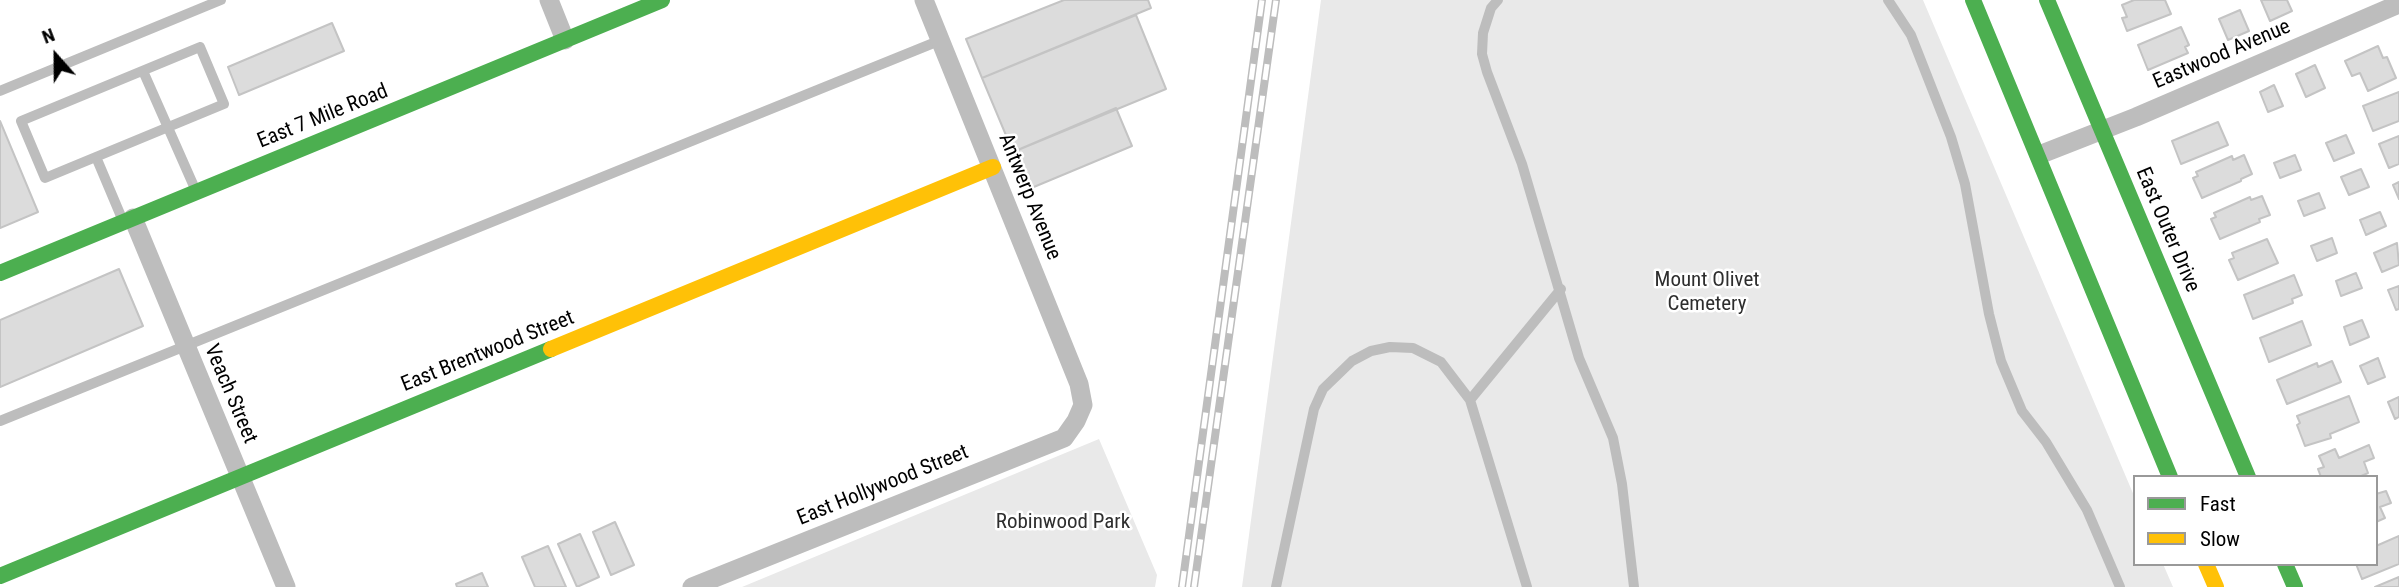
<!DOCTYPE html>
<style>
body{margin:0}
#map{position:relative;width:2399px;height:587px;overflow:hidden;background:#fff;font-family:"Roboto Condensed",sans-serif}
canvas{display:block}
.legend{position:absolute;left:2133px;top:475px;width:245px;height:91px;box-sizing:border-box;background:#fff;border:2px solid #999;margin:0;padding:9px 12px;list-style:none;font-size:21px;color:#000}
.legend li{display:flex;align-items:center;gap:14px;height:35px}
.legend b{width:35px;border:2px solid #999}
.north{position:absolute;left:21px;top:21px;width:70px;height:70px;-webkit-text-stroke:5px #fff;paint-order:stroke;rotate:339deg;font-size:19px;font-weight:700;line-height:28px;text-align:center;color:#000}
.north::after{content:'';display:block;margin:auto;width:24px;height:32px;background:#000;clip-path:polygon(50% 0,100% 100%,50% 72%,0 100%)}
</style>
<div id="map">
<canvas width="2399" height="587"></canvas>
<ul class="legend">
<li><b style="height:9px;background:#4caf50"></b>Fast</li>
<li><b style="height:9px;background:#ffc107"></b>Slow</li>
</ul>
<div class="north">N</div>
</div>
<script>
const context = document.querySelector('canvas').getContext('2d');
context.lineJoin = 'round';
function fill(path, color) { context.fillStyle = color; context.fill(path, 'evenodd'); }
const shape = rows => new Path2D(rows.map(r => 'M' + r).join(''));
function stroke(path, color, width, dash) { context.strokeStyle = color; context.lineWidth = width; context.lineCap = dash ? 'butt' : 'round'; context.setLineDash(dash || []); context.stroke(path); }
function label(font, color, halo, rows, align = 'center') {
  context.font = font + ' "Roboto Condensed",sans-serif'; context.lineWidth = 5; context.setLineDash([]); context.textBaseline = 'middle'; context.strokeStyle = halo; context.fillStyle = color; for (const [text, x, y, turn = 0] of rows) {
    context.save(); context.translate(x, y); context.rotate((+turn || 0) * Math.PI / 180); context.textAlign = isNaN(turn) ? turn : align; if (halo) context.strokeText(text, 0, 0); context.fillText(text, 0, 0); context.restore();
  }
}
const green = shape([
 [1321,0,1923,0,2135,498,2135,564,2163,564,2173,587,1242,587],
 [1099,439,1157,575,1155,587,742,587]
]);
const building = shape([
 [1064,0,1148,0,1151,8,982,78,966,39,1064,0],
 [2134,0,2165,0,2171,14,2127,31,2122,18,2127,17,2122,5,2134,0],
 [2261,0,2287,0,2292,11,2270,21,2261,0],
 [2240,10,2249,31,2228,40,2219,19,2240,10],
 [1136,15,1166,89,1013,152,982,78,1136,15],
 [332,23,344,51,239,95,228,67,332,23],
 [2181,27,2189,45,2185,47,2188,53,2148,70,2138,45,2181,27],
 [2378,46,2383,58,2387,57,2396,78,2368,91,2360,73,2352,76,2345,61,2378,46],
 [2315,65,2325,88,2306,97,2296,74,2315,65],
 [2274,85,2283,106,2268,112,2260,92,2274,85],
 [2399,92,2399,121,2373,131,2363,106,2399,92],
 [1116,108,1132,146,1029,189,1013,152,1116,108],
 [0,121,38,212,0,228,0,121],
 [2218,122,2228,145,2181,164,2172,141,2218,122],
 [2346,135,2354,153,2334,161,2326,143,2346,135],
 [2399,136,2399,164,2389,168,2379,144,2399,136],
 [2244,155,2252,174,2241,179,2241,181,2202,198,2193,178,2198,176,2196,172,2232,156,2233,160,2244,155],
 [2295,155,2301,170,2280,178,2274,163,2295,155],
 [2361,169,2369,187,2349,195,2341,177,2361,169],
 [2399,182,2399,199,2393,185,2399,182],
 [2319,193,2325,208,2304,216,2298,201,2319,193],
 [2262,196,2270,215,2259,219,2260,222,2220,239,2211,219,2216,217,2214,213,2250,197,2251,200,2262,196],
 [2380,212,2386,226,2366,235,2360,220,2380,212],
 [2332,238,2337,253,2317,261,2311,246,2332,238],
 [2267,239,2278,263,2238,280,2229,260,2234,258,2232,253,2267,239],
 [2397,243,2399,265,2382,272,2374,253,2397,243],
 [119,269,143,326,0,387,0,320,119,269],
 [2356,273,2362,288,2341,296,2336,281,2356,273],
 [2294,275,2302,295,2292,299,2293,303,2253,319,2244,295,2294,275],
 [2399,286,2399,309,2396,310,2388,290,2399,286],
 [2362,320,2369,337,2350,345,2344,327,2362,320],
 [2302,321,2311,345,2269,362,2260,338,2302,321],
 [2378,358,2385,377,2368,384,2360,366,2378,358],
 [2332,361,2341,382,2287,404,2277,380,2317,363,2318,367,2332,361],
 [2349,396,2359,422,2330,434,2331,438,2305,446,2297,425,2300,423,2297,416,2349,396],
 [2399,397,2399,417,2395,419,2388,402,2399,397],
 [2369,445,2374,458,2364,462,2368,473,2359,477,2321,477,2318,469,2324,467,2319,456,2335,449,2339,458,2369,445],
 [2386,491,2391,503,2380,507,2385,518,2376,522,2376,494,2386,491],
 [615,522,634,565,611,575,593,532,615,522],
 [580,534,599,577,577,587,558,544,580,534],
 [2399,536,2399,564,2362,579,2356,564,2376,564,2376,546,2399,536],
 [548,546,566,587,535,587,522,557,548,546],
 [482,573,488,587,457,587,456,584,482,573],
 [2399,577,2399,587,2375,587,2399,577]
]);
const lane = shape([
 [1498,0,1491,8,1483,33,1482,54,1487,72,1522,164,1579,358,1613,438,1622,484,1634,587],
 [1888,0,1911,35,1951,137,1965,184,1989,314,2001,361,2022,411,2046,442,2087,510,2120,587],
 [200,47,224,104,45,178,21,121,200,47],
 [143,71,196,191],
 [0,91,221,0],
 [96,157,123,221],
 [1470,400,1561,289],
 [0,421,941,40],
 [1276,587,1314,409,1323,389,1352,361,1371,351,1390,347,1413,348,1441,362,1470,400,1527,587]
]);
const street = shape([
 [549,0,565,40],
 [2039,155,2136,117,2399,4],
 [133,218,286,587],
 [692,587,1064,438,1076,421,1083,405,1079,384,924,0]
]);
const fast = shape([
 [1973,0,2170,477],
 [2047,0,2248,477],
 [0,273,662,0],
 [2285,564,2295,587],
 [0,576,551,349]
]);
const slow = shape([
 [551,349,993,167],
 [2206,564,2216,587]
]);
const rail = shape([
 [1182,587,1262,0],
 [1194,587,1276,0]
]);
const streetNames = [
 ["Eastwood Avenue",2222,55,-23],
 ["East 7 Mile Road",323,117,-22],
 ["Antwerp Avenue",1029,197,68],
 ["East Outer Drive",2167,230,67],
 ["East Brentwood Street",488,352,-22],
 ["Veach Street",230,394,67],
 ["East Hollywood Street",883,486,-22]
];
const parkNames = [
 ["Mount Olivet",1707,281],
 ["Cemetery",1707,305],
 ["Robinwood Park",1063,523]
];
fill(green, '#e9e9e9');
fill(building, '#dcdcdc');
stroke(building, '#c4c4c4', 2);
stroke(lane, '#bdbdbd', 10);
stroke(street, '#bdbdbd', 19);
stroke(fast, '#4caf50', 16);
stroke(slow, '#ffc107', 16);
stroke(rail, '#bdbdbd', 8);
stroke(rail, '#fff', 5, [16]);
label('21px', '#000', '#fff', streetNames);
label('21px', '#2e2e2e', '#fff', parkNames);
</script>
